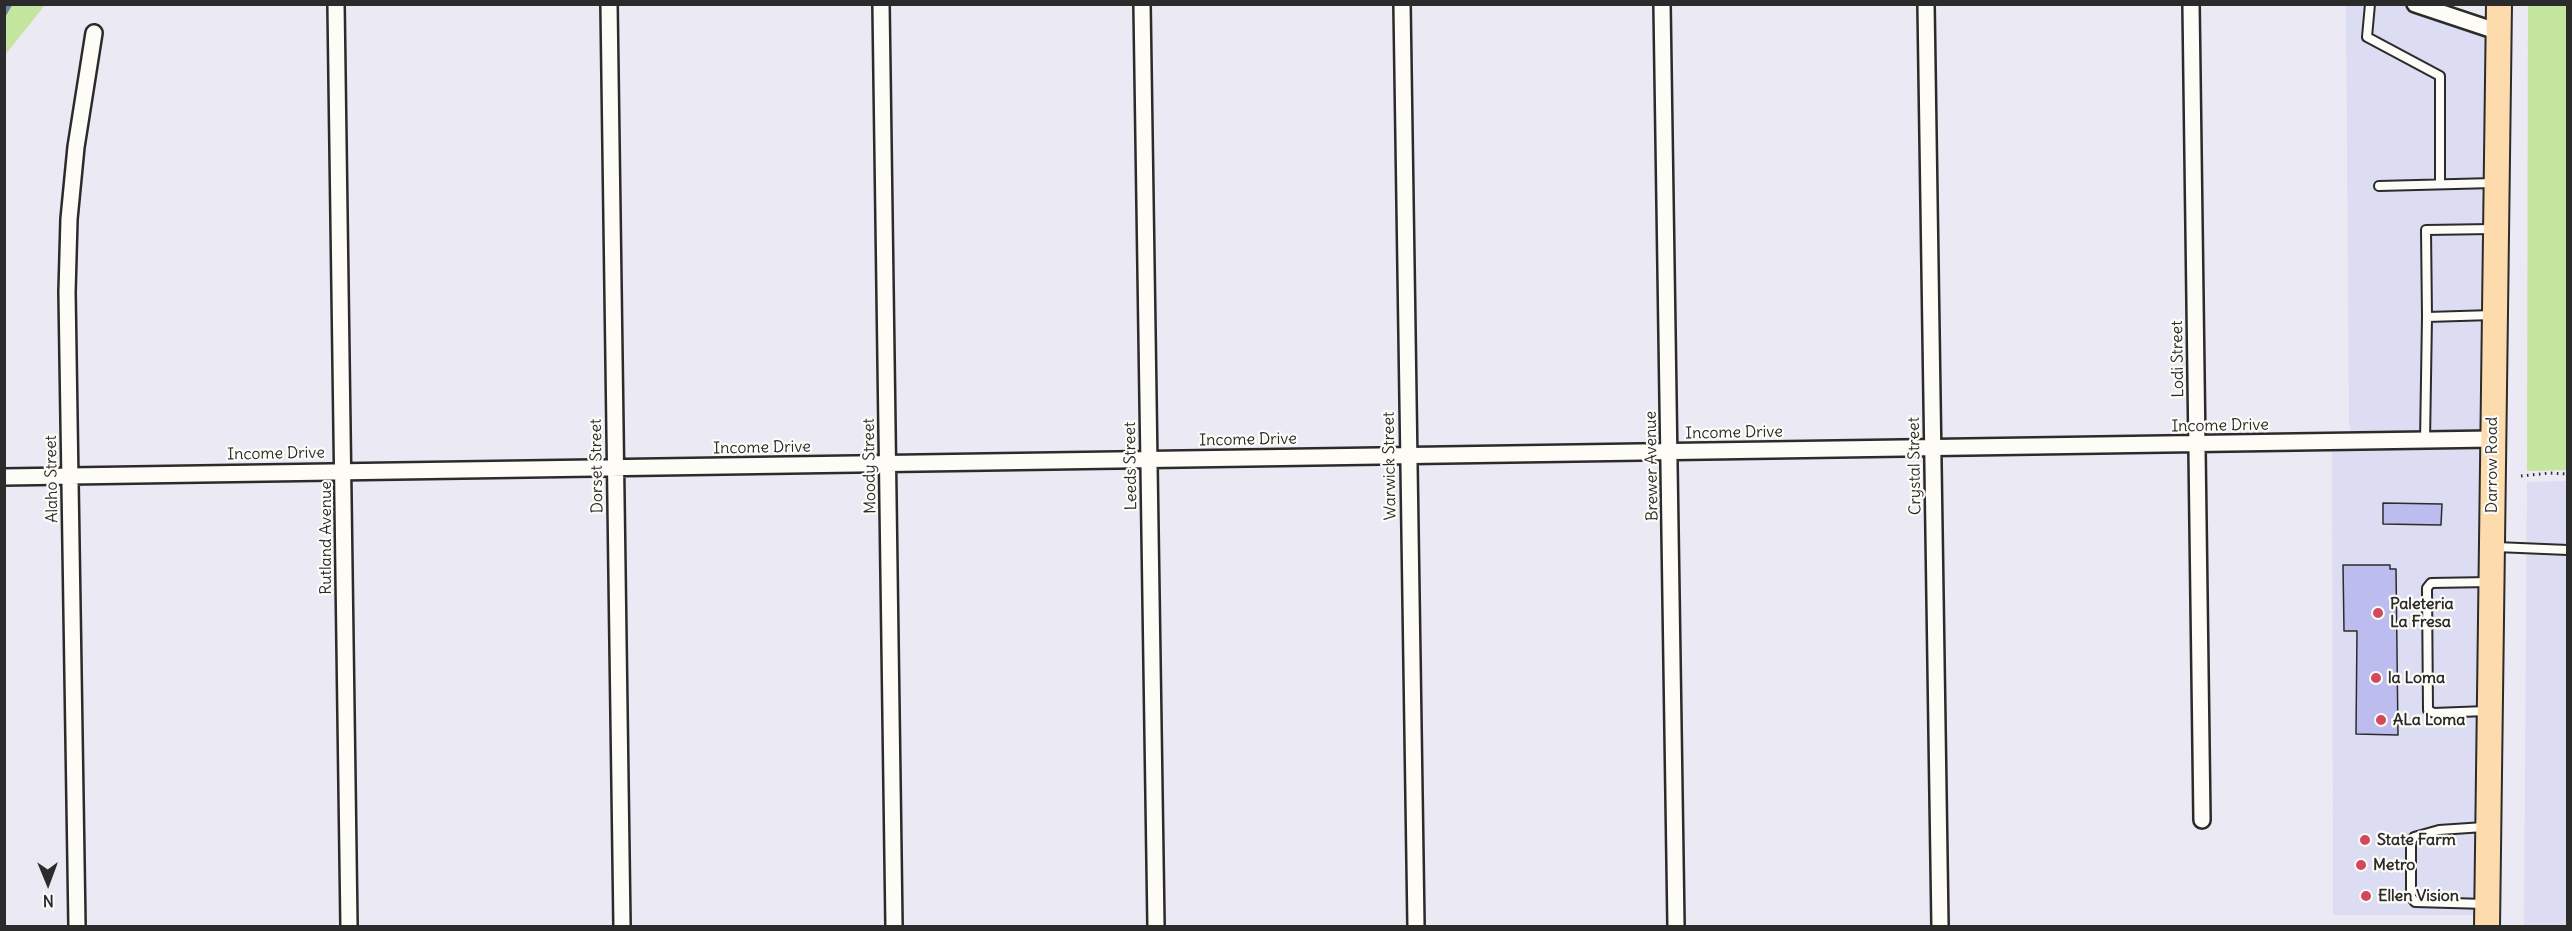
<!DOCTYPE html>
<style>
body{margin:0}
#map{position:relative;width:2572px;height:931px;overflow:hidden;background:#eae9f4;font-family:Delius,sans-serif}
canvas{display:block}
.frame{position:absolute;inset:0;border:6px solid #2b2b2b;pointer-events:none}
.north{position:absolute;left:18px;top:853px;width:60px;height:60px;-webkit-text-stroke:4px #fdfcf7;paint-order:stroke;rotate:179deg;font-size:16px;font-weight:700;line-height:24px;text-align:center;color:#2b2b2b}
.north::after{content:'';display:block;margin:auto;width:21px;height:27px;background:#2b2b2b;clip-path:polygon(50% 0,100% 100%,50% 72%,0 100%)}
</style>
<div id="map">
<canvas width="2572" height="931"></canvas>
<div class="frame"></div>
<div class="north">N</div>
</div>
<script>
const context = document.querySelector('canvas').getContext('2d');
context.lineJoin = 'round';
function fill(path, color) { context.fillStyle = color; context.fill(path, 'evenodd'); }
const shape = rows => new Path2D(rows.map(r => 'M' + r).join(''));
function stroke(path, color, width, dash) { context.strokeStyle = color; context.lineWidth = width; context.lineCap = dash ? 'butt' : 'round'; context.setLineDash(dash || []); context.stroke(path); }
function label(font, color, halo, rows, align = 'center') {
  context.font = font + ' Delius,sans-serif'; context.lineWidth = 4.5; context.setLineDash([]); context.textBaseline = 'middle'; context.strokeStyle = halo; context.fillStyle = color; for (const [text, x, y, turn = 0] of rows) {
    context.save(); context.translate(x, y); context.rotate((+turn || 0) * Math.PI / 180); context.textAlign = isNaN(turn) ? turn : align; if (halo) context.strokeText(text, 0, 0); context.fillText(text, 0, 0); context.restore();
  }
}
const built = shape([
 [2346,5,2415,5,2499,32,2487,915,2333,915,2332,442,2354,442,2349,423],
 [2567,481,2567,926,2524,926,2527,482]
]);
const green = shape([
 [5,4,45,5,5,55,4,5],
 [2528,5,2567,5,2567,470,2527,471]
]);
const stream = shape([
 [4,14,10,4]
]);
const building = shape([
 [2383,503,2442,504,2441,525,2383,524,2383,503],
 [2343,565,2390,565,2390,569,2396,569,2398,735,2356,734,2357,631,2344,631,2343,565]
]);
const path = shape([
 [2521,476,2550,473,2568,474]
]);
const lane = shape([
 [2370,4,2367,37,2440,76,2440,184],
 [2379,186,2493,183],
 [2492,229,2426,230,2427,317,2493,315],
 [2425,441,2427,317],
 [2496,547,2568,550],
 [2486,711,2434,713,2428,710,2427,588,2431,583,2490,582],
 [2484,827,2439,830,2414,837,2411,842,2411,897,2415,902,2486,904]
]);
const street = shape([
 [336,4,349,926],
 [609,4,622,926],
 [881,4,894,926],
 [1142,4,1156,926],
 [1402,4,1416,926],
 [1662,4,1676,926],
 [1926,4,1940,926],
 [2191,4,2202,820],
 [2415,4,2499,32],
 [4,477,2492,439],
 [77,926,67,292,69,219,76,147,94,33]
]);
const primary = shape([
 [2487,926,2499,4]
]);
const markers = [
 [2378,613,6,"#d1495b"],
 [2376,678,6,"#d1495b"],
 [2381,720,6,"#d1495b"],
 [2365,840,6,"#d1495b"],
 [2361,865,6,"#d1495b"],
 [2366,896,6,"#d1495b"]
];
const streetNames = [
 ["Lodi Street",2178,359,-91],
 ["Income Drive",2220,426,-1],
 ["Income Drive",1734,433,-1],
 ["Income Drive",1248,440,-1],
 ["Income Drive",762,448,-1],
 ["Income Drive",276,454,-1],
 ["Darrow Road",2492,465,-90],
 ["Dorset Street",597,466,-91],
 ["Moody Street",870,466,-91],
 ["Leeds Street",1131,466,-91],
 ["Warwick Street",1390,466,-91],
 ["Brewer Avenue",1652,466,-91],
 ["Crystal Street",1915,466,-91],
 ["Alaho Street",52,479,-91],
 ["Rutland Avenue",326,538,-90]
];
const poiNames = [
 ["Paleteria",2390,604],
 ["La Fresa",2390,622],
 ["la Loma",2388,678],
 ["ALa Loma",2393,720],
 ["State Farm",2377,840],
 ["Metro",2373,865],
 ["Ellen Vision",2378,896]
];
fill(built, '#dcdcf2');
fill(green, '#c3e59e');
stroke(stream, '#6c87a2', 5);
fill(building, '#bdbcee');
stroke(building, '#2b2b2b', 1.5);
stroke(lane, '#2b2b2b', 12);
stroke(street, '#2b2b2b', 20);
stroke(primary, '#2b2b2b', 28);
stroke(path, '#2b2b2b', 3, [1.5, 4.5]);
stroke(lane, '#fdfcf7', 8);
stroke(street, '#fdfcf7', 15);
stroke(primary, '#fedbac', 24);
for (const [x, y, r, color] of markers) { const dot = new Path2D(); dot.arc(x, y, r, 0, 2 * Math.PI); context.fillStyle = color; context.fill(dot); stroke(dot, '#fdfcf7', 2); }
label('16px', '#2b2b2b', '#fdfcf7', streetNames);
label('bold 16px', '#2b2b2b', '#fdfcf7', poiNames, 'left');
</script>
